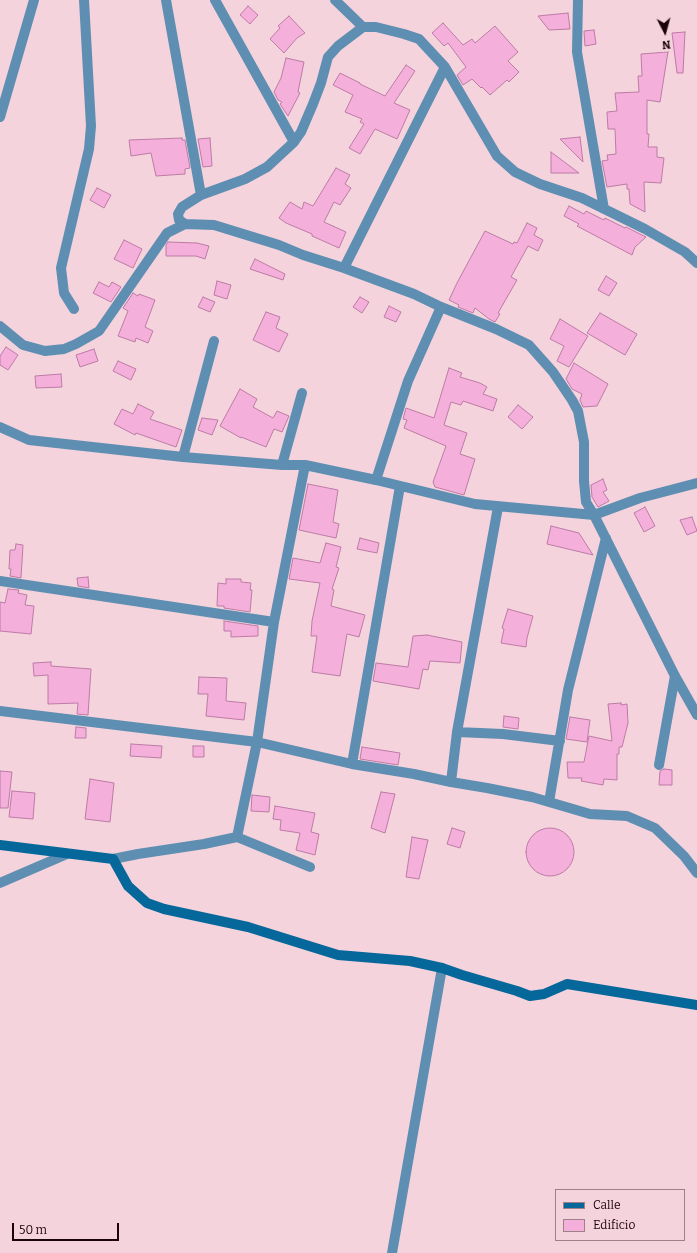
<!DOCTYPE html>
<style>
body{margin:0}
#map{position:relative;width:697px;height:1253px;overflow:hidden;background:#f5d3dc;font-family:Bitter,serif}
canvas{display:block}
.legend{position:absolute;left:555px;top:1189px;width:130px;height:52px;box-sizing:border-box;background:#f5d3dc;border:1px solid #9e8088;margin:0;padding:5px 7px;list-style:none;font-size:12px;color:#1b030a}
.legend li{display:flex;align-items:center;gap:8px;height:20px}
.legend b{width:20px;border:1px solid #9e8088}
.north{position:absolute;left:645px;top:12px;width:40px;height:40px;-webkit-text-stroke:3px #f5d3dc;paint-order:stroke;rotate:174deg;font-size:11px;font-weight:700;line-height:16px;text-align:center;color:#1b030a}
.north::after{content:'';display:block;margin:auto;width:14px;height:18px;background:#1b030a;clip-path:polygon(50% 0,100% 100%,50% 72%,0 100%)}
.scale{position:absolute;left:12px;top:1223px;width:107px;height:18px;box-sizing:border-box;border:2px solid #1b030a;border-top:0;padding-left:5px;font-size:12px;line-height:14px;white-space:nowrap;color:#1b030a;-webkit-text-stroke:3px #f5d3dc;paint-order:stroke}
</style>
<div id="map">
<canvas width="697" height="1253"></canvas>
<ul class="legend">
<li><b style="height:5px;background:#05679a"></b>Calle</li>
<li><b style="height:11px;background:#f4afda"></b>Edificio</li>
</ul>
<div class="north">N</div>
<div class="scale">50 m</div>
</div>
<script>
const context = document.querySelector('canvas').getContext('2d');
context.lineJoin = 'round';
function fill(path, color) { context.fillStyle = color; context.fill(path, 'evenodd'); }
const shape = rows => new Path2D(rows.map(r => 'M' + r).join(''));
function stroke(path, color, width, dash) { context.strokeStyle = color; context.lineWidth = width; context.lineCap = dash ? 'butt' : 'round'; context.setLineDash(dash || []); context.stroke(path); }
const building = shape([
 [248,6,258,15,250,24,240,15,248,6],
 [568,13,570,29,549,30,538,16,568,13],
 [289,16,305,33,297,38,284,53,270,39,280,28,278,26,289,16],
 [443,23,463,45,472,39,475,43,495,26,518,52,508,61,519,72,509,82,507,80,490,95,482,87,481,88,472,79,463,85,457,75,466,67,448,43,444,46,432,33,443,23],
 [594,30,596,44,585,46,584,31,594,30],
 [685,32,683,73,677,73,672,33,685,32],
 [668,52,660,102,647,100,647,134,649,134,648,147,657,147,657,157,664,158,661,183,644,182,645,212,630,204,629,189,627,189,627,184,607,187,602,161,608,160,607,155,616,154,615,129,608,129,607,112,617,111,615,93,639,92,638,76,642,76,641,54,668,52],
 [286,58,304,62,298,92,300,93,288,116,280,104,282,102,278,100,274,92,281,78,286,58],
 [406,65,415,71,394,103,410,110,397,139,375,129,360,154,349,148,364,124,360,122,362,119,345,112,353,95,333,85,340,73,360,83,360,84,385,96,406,65],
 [580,137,583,162,560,139,580,137],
 [182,138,182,140,185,140,190,168,185,169,185,174,156,176,151,153,131,156,129,140,182,138],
 [210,138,212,166,203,167,198,139,210,138],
 [551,152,579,173,551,173,551,152],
 [336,168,350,175,345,184,351,188,340,205,334,202,324,222,346,232,339,248,312,236,312,234,286,223,279,218,290,202,302,209,304,202,313,206,336,168],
 [97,188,111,195,104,208,90,200,97,188],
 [569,206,584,214,586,211,604,220,605,218,625,228,626,227,646,237,635,247,632,255,577,226,579,224,564,216,569,206],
 [527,223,537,228,534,235,543,240,538,251,528,246,511,277,517,280,498,313,500,314,495,322,489,319,475,308,473,313,458,307,459,305,449,300,457,283,485,231,513,244,514,242,517,243,527,223],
 [124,240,142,249,133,268,114,259,124,240],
 [168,242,197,243,209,246,205,259,196,256,166,256,166,245,168,242],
 [255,259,285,274,283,280,250,269,255,259],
 [606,276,617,283,609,296,598,290,606,276],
 [217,281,231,285,227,299,214,295,217,281],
 [99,282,109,287,112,282,121,287,111,302,93,293,99,282],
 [133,293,138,296,139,294,155,300,145,327,153,331,148,343,136,338,135,342,118,336,128,311,123,308,133,293],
 [203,297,215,302,210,312,198,307,203,297],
 [360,297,369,302,362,313,353,307,360,297],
 [389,306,401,312,396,322,384,317,389,306],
 [266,312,280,317,276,328,288,334,279,352,253,340,266,312],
 [600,313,637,334,625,355,587,333,600,313],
 [560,319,588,336,569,367,557,361,564,346,550,339,560,319],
 [6,347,18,355,8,370,0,365,0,356,6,347],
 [94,349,98,361,80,367,76,355,94,349],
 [118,361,136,369,131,380,113,371,118,361],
 [574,363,608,384,597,406,583,407,580,400,582,394,572,389,566,379,574,363],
 [449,368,462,373,460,377,480,383,487,387,483,394,497,399,493,411,463,401,461,405,451,402,444,425,467,433,460,454,475,459,464,495,435,487,433,482,446,446,404,428,407,420,403,419,406,408,434,418,449,368],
 [61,374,62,387,36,388,35,376,61,374],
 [240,389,257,399,253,407,273,418,277,411,289,416,282,432,274,429,266,447,241,437,241,438,220,426,240,389],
 [138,404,154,412,150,419,182,430,176,447,136,433,135,435,114,424,122,409,133,414,138,404],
 [518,405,533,417,522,429,508,417,518,405],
 [202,418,218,420,212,435,198,430,202,418],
 [603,479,607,490,603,492,609,501,598,507,592,497,591,485,603,479],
 [308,484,338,490,333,522,339,524,336,538,299,530,308,484],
 [645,507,655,526,644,532,634,513,645,507],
 [692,517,697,531,687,535,680,520,692,517],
 [551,526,579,533,593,555,547,544,551,526],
 [360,538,379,543,377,553,357,549,360,538],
 [326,543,341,547,336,567,339,568,332,589,334,590,331,606,365,615,359,637,347,634,340,676,312,672,317,636,311,636,312,621,320,583,289,579,293,558,320,563,326,543],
 [16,544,23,545,21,578,10,576,11,569,9,569,10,550,15,550,16,544],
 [88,577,89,588,78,586,77,578,88,577],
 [226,579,241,579,241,582,251,583,250,590,252,590,250,612,224,608,224,606,217,606,218,583,226,584,226,579],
 [8,589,19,590,18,593,27,595,25,605,34,606,31,634,0,631,0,602,5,603,8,589],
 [508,609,533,616,527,638,526,647,501,643,504,629,502,628,508,609],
 [224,621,258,626,258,636,231,637,231,631,224,631,224,621],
 [427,635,462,642,460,663,430,661,428,670,423,669,419,689,373,681,376,663,408,667,413,636,427,635],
 [51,662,51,666,91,669,88,715,77,714,78,703,48,704,48,675,34,676,33,663,51,662],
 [199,677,227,678,226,701,246,703,244,720,206,716,208,694,198,694,199,677],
 [621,703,621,705,627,704,628,723,622,747,619,747,619,754,617,754,617,780,604,779,603,785,581,781,582,778,568,778,567,762,584,762,589,736,612,741,608,704,621,703],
 [504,716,519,718,518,729,503,727,504,716],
 [570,717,590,720,587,742,566,739,570,717],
 [76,727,86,728,86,738,75,738,76,727],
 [131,744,162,746,161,758,130,756,131,744],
 [193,746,204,746,204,757,193,757,193,746],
 [362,747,400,753,398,765,360,759,362,747],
 [664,769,672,770,672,785,659,785,660,771,664,769],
 [0,771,12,772,8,808,0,808,0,771],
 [90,779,114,783,110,822,85,819,90,779],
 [12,791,35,793,33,819,9,817,12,791],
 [381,792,395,794,385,833,371,828,381,792],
 [252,795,270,797,269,812,251,811,252,795],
 [275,806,315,813,311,832,319,834,315,855,296,850,300,833,280,830,281,820,273,819,275,806],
 [452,828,465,832,460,848,447,844,452,828],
 '526 852a24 24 0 1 1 48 0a24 24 0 1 1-48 0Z',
 [412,837,428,840,419,879,406,877,412,837]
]);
const street = shape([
 [166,0,201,195],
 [215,0,294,142],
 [335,0,363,27],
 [578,0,577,52,604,209],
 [0,117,34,0],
 [697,263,685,252,645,229,582,198,540,184,515,172,497,156,445,67,419,39,404,34,376,27,363,27,338,46,328,57,321,83,313,104,301,132,294,142,267,167,245,179,201,195,182,207,178,214,179,220,185,224,214,225,279,245,303,255,344,268,414,294,441,307,496,329,529,345,553,372,572,400,578,411,584,442,584,481,586,502,594,515,675,676,697,715],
 [344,268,445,67],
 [74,309,64,293,61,268,89,149,91,126,84,0],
 [0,326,23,345,45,351,64,349,76,344,99,331,167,233,185,224],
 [0,427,29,440,183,457,282,465,305,465,376,480,475,504,594,515,640,498,697,483],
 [183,457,214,341],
 [282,465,302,393],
 [376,480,408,381,441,307],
 [0,581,274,622],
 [0,711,257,742,352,764,414,774,451,782,487,788,532,797,590,814,627,816,655,828,684,856,697,873],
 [457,732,503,734,560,741],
 [352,764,400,486],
 [659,765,675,676],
 [451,782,457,732,498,507],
 [549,802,568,690,606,538],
 [237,837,310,867],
 [113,859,138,854,204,844,237,837,257,742,274,622,305,465],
 [0,883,67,854],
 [392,1253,442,968]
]);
const secondary = shape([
 [0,845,113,859,128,886,147,903,164,909,248,927,338,955,410,961,442,968,462,975,517,991,530,996,544,994,567,984,697,1005]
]);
fill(building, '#f4afda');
stroke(building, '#bc7ba5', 1);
stroke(street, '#5e8fb2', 10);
stroke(secondary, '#05679a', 10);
</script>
